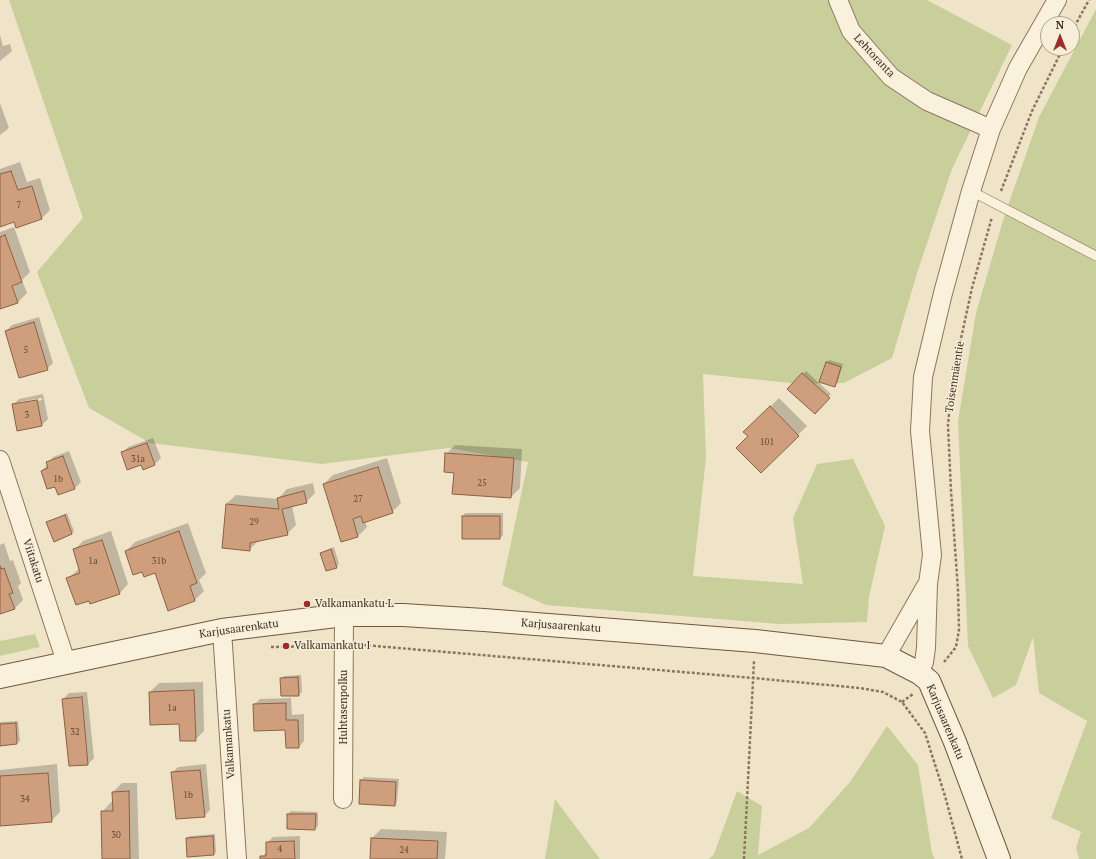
<!DOCTYPE html>
<meta charset="utf-8">
<style>
body{margin:0}
#map{position:relative;width:1096px;height:859px;overflow:hidden;background:#f0e4c8;font-family:"PT Serif",serif}
canvas{display:block}
.north{position:absolute;left:1040px;top:16px;width:40px;height:40px;box-sizing:border-box;background:#f7eed8;border:1px solid #ada18e;border-radius:50%;rotate:0deg;font-size:11px;font-weight:700;line-height:16px;text-align:center;color:#3d2e20}
.north::after{content:'';display:block;margin:auto;width:14px;height:18px;background:#9e2a2b;clip-path:polygon(50% 0,100% 100%,50% 72%,0 100%)}
</style>
<div id="map">
<canvas width="1096" height="859"></canvas>
<div class="north">N</div>
</div>
<script>
const context = document.querySelector('canvas').getContext('2d');
context.lineJoin = 'round';
function fill(path, color) { context.fillStyle = color; context.fill(path, 'evenodd'); }
const shape = rows => new Path2D(rows.map(r => 'M' + r).join(''));
function stroke(path, color, width, dash) { context.strokeStyle = color; context.lineWidth = width; context.lineCap = dash ? 'butt' : 'round'; context.setLineDash(dash || []); context.stroke(path); }
function label(font, color, halo, rows, align = 'center') {
  context.font = font + ' "PT Serif",serif'; context.lineWidth = 3; context.setLineDash([]); context.textBaseline = 'middle'; context.strokeStyle = halo; context.fillStyle = color; for (const [text, x, y, turn = 0] of rows) {
    context.save(); context.translate(x, y); context.rotate((+turn || 0) * Math.PI / 180); context.textAlign = isNaN(turn) ? turn : align; if (halo) context.strokeText(text, 0, 0); context.fillText(text, 0, 0); context.restore();
  }
}
const green = shape([
 [9,0,927,0,1012,45,952,169,918,270,892,358,844,383,800,384,703,374,706,458,693,576,803,584,793,518,817,464,853,459,885,526,869,597,867,622,779,624,546,605,502,585,528,462,449,448,322,464,150,443,89,408,37,272,83,218],
 [1096,9,1096,859,1079,859,1076,848,1081,832,1051,818,1087,721,1039,693,1033,637,1016,685,993,698,968,646,958,421,976,313,1004,217,1039,117],
 [35,634,40,647,0,656,0,641],
 [887,726,918,765,932,853,935,859,709,859,714,854,737,791,762,806,758,855,809,828,850,782],
 [555,799,600,859,545,859]
]);
const shadow = shape([
 [0,35,3,46,10,44,12,51,0,61],
 [0,103,9,128,0,135],
 [20,162,27,182,40,178,50,210,41,219,15,221,0,226,0,169],
 [14,227,30,272,22,280,27,293,18,302,0,308,0,232],
 [39,317,53,363,47,369,6,331,12,325],
 [829,360,843,364,837,384,834,386,827,362],
 [806,371,831,394,815,412,789,389],
 [43,394,48,419,42,425,18,429,13,405,19,399],
 [42,398,42,400,19,404,19,402],
 [779,398,807,426,761,472,749,436,745,432],
 [153,438,161,458,155,464,141,463,122,453,128,447],
 [455,445,522,449,520,488,511,497,455,472,446,454],
 [69,451,81,482,75,488,59,494,56,486,42,471,53,457],
 [387,458,401,503,392,512,365,521,367,527,358,536,324,484,333,475],
 [313,483,315,493,306,502,292,506,296,525,287,534,258,541,249,550,226,504,236,495,278,499,287,489],
 [67,513,74,531,72,534,47,522],
 [465,513,503,513,503,535,500,538,463,516],
 [188,523,206,573,199,580,204,591,195,600,155,571,143,571,126,551,135,542],
 [111,531,128,584,120,593,68,578,80,568,74,550,83,541],
 [4,543,10,561,13,560,21,583,18,586,23,600,14,609,0,613,0,545],
 [334,547,339,564,336,567,321,553],
 [301,675,302,692,299,695,282,695,281,678,284,676],
 [203,682,204,731,195,740,150,692,159,683],
 [87,692,94,758,88,764,70,765,63,699,69,693],
 [291,698,292,715,304,714,304,741,299,747,286,729,254,705,260,699],
 [18,721,20,741,17,743,0,745,0,722],
 [57,764,60,812,51,821,0,825,0,770],
 [206,764,210,810,204,816,172,773,178,767],
 [364,777,399,779,397,802,395,805,361,780],
 [122,783,137,783,139,859,103,859,102,812,111,802,114,802,113,792],
 [291,811,318,812,318,826,315,829,288,814],
 [381,829,447,832,445,859,371,859,372,838],
 [215,834,216,852,214,854,187,838,190,836],
 [300,836,300,859,261,859,267,851,267,843,273,837]
]);
const building = shape([
 [11,171,18,190,32,186,42,219,16,228,14,222,0,227,0,174,11,171],
 [5,235,22,282,12,286,18,303,0,309,0,237,5,235],
 [34,322,48,370,19,378,5,331,34,322],
 [826,362,841,367,835,387,819,382,826,362],
 [802,373,830,398,815,414,787,389,802,373],
 [37,400,42,426,17,431,12,404,37,400],
 [770,406,799,436,761,473,736,448,748,436,743,432,770,406],
 [147,443,155,465,143,470,141,465,127,470,121,452,147,443],
 [445,453,514,458,511,498,452,494,454,473,444,472,445,453],
 [63,456,75,489,58,495,55,487,47,489,41,471,48,468,46,462,63,456],
 [378,467,393,513,363,523,361,516,353,519,358,537,341,542,323,484,378,467],
 [304,491,307,503,282,509,288,535,250,543,250,551,222,548,226,504,279,509,277,498,304,491],
 [65,515,72,534,54,542,46,522,65,515],
 [462,516,500,516,500,539,462,539,462,516],
 [179,531,197,583,190,586,195,601,168,611,155,573,144,577,142,572,133,575,125,551,179,531],
 [102,540,120,594,90,604,89,601,76,605,66,578,80,573,73,549,102,540],
 [331,549,337,568,326,571,320,553,331,549],
 [0,566,1,569,4,568,13,593,9,594,15,609,0,614,0,566],
 [298,677,299,696,281,696,280,678,298,677],
 [194,690,196,741,180,741,179,724,150,725,149,692,194,690],
 [82,697,88,765,69,766,62,699,82,697],
 [286,703,286,720,298,720,299,748,286,748,285,730,254,731,253,704,286,703],
 [16,723,17,744,0,746,0,724,16,723],
 [200,770,205,817,176,819,171,772,200,770],
 [48,773,52,822,0,826,0,776,48,773],
 [360,780,396,782,395,806,359,804,360,780],
 [129,791,130,859,102,859,101,811,113,811,112,792,129,791],
 [287,814,316,814,315,830,287,829,287,814],
 [213,836,214,855,187,857,186,838,213,836],
 [371,838,438,841,437,859,370,859,371,838],
 [294,841,295,859,260,859,260,856,266,856,266,842,294,841]
]);
const path = shape([
 [1072,31,1089,0],
 [1001,191,1032,111,1063,48],
 [363,645,753,678,860,688,883,692,902,702,925,733,945,796,962,859],
 [271,647,326,646],
 [944,662,956,647,959,630,958,590,951,491,948,425,952,380,972,288,992,217],
 [902,702,913,694],
 [744,859,754,661]
]);
const lane = shape([
 [971,191,1096,256]
]);
const street = shape([
 [838,0,851,31,891,77,927,101,991,129],
 [0,460,66,662],
 [222,630,237,859],
 [886,656,926,586],
 [919,673,924,662,926,648,928,584,932,555,920,431,923,377,943,293,971,191,991,129,1018,68,1057,0],
 [343,799,344,615]
]);
const secondary = shape([
 [0,677,222,630,344,615,403,615,484,620,755,641,886,656,919,673,929,681,955,742,999,859]
]);
const markers = [
 [307,604,4,"#9e2a2b"],
 [286,646,4,"#9e2a2b"]
];
const numberNames = [
 ["7",19,205],
 ["5",26,350],
 ["3",27,415],
 ["101",767,442],
 ["31a",138,459],
 ["1b",58,479],
 ["25",482,483],
 ["27",358,499],
 ["29",254,522],
 ["1a",93,561],
 ["31b",159,561],
 ["1a",172,708],
 ["32",75,732],
 ["1b",188,795],
 ["34",25,799],
 ["30",116,835],
 ["4",280,849],
 ["24",404,850]
];
const streetNames = [
 ["Lehtoranta",874,56,47],
 ["Toisenmäentie",955,377,-81],
 ["Viitakatu",33,561,72],
 ["Karjusaarenkatu",561,626,4],
 ["Karjusaarenkatu",239,629,-8],
 ["Huhtasenpolku",344,707,-90],
 ["Karjusaarenkatu",945,722,67],
 ["Valkamankatu",229,744,-94]
];
const poiNames = [
 ["Valkamankatu L",315,604],
 ["Valkamankatu I",294,646]
];
fill(green, '#c9cf9b');
fill(shadow, '#0003');
fill(building, '#cf9f7d');
stroke(building, '#8d5f41', 1);
stroke(lane, '#8d765c', 10);
stroke(street, '#8d765c', 20);
stroke(secondary, '#6f573f', 24);
stroke(path, '#8d765c', 2.5, [3, 2]);
stroke(lane, '#faf1dc', 9);
stroke(street, '#faf1dc', 18);
stroke(secondary, '#faf1dc', 22);
for (const [x, y, r, color] of markers) { const dot = new Path2D(); dot.arc(x, y, r, 0, 2 * Math.PI); context.fillStyle = color; context.fill(dot); stroke(dot, '#f7eed8', 1.5); }
label('9px', '#624a37', null, numberNames);
label('11px', '#3d2e20', '#f7eed8', streetNames);
label('11px', '#3d2e20', '#f7eed8', poiNames, 'left');
</script>
